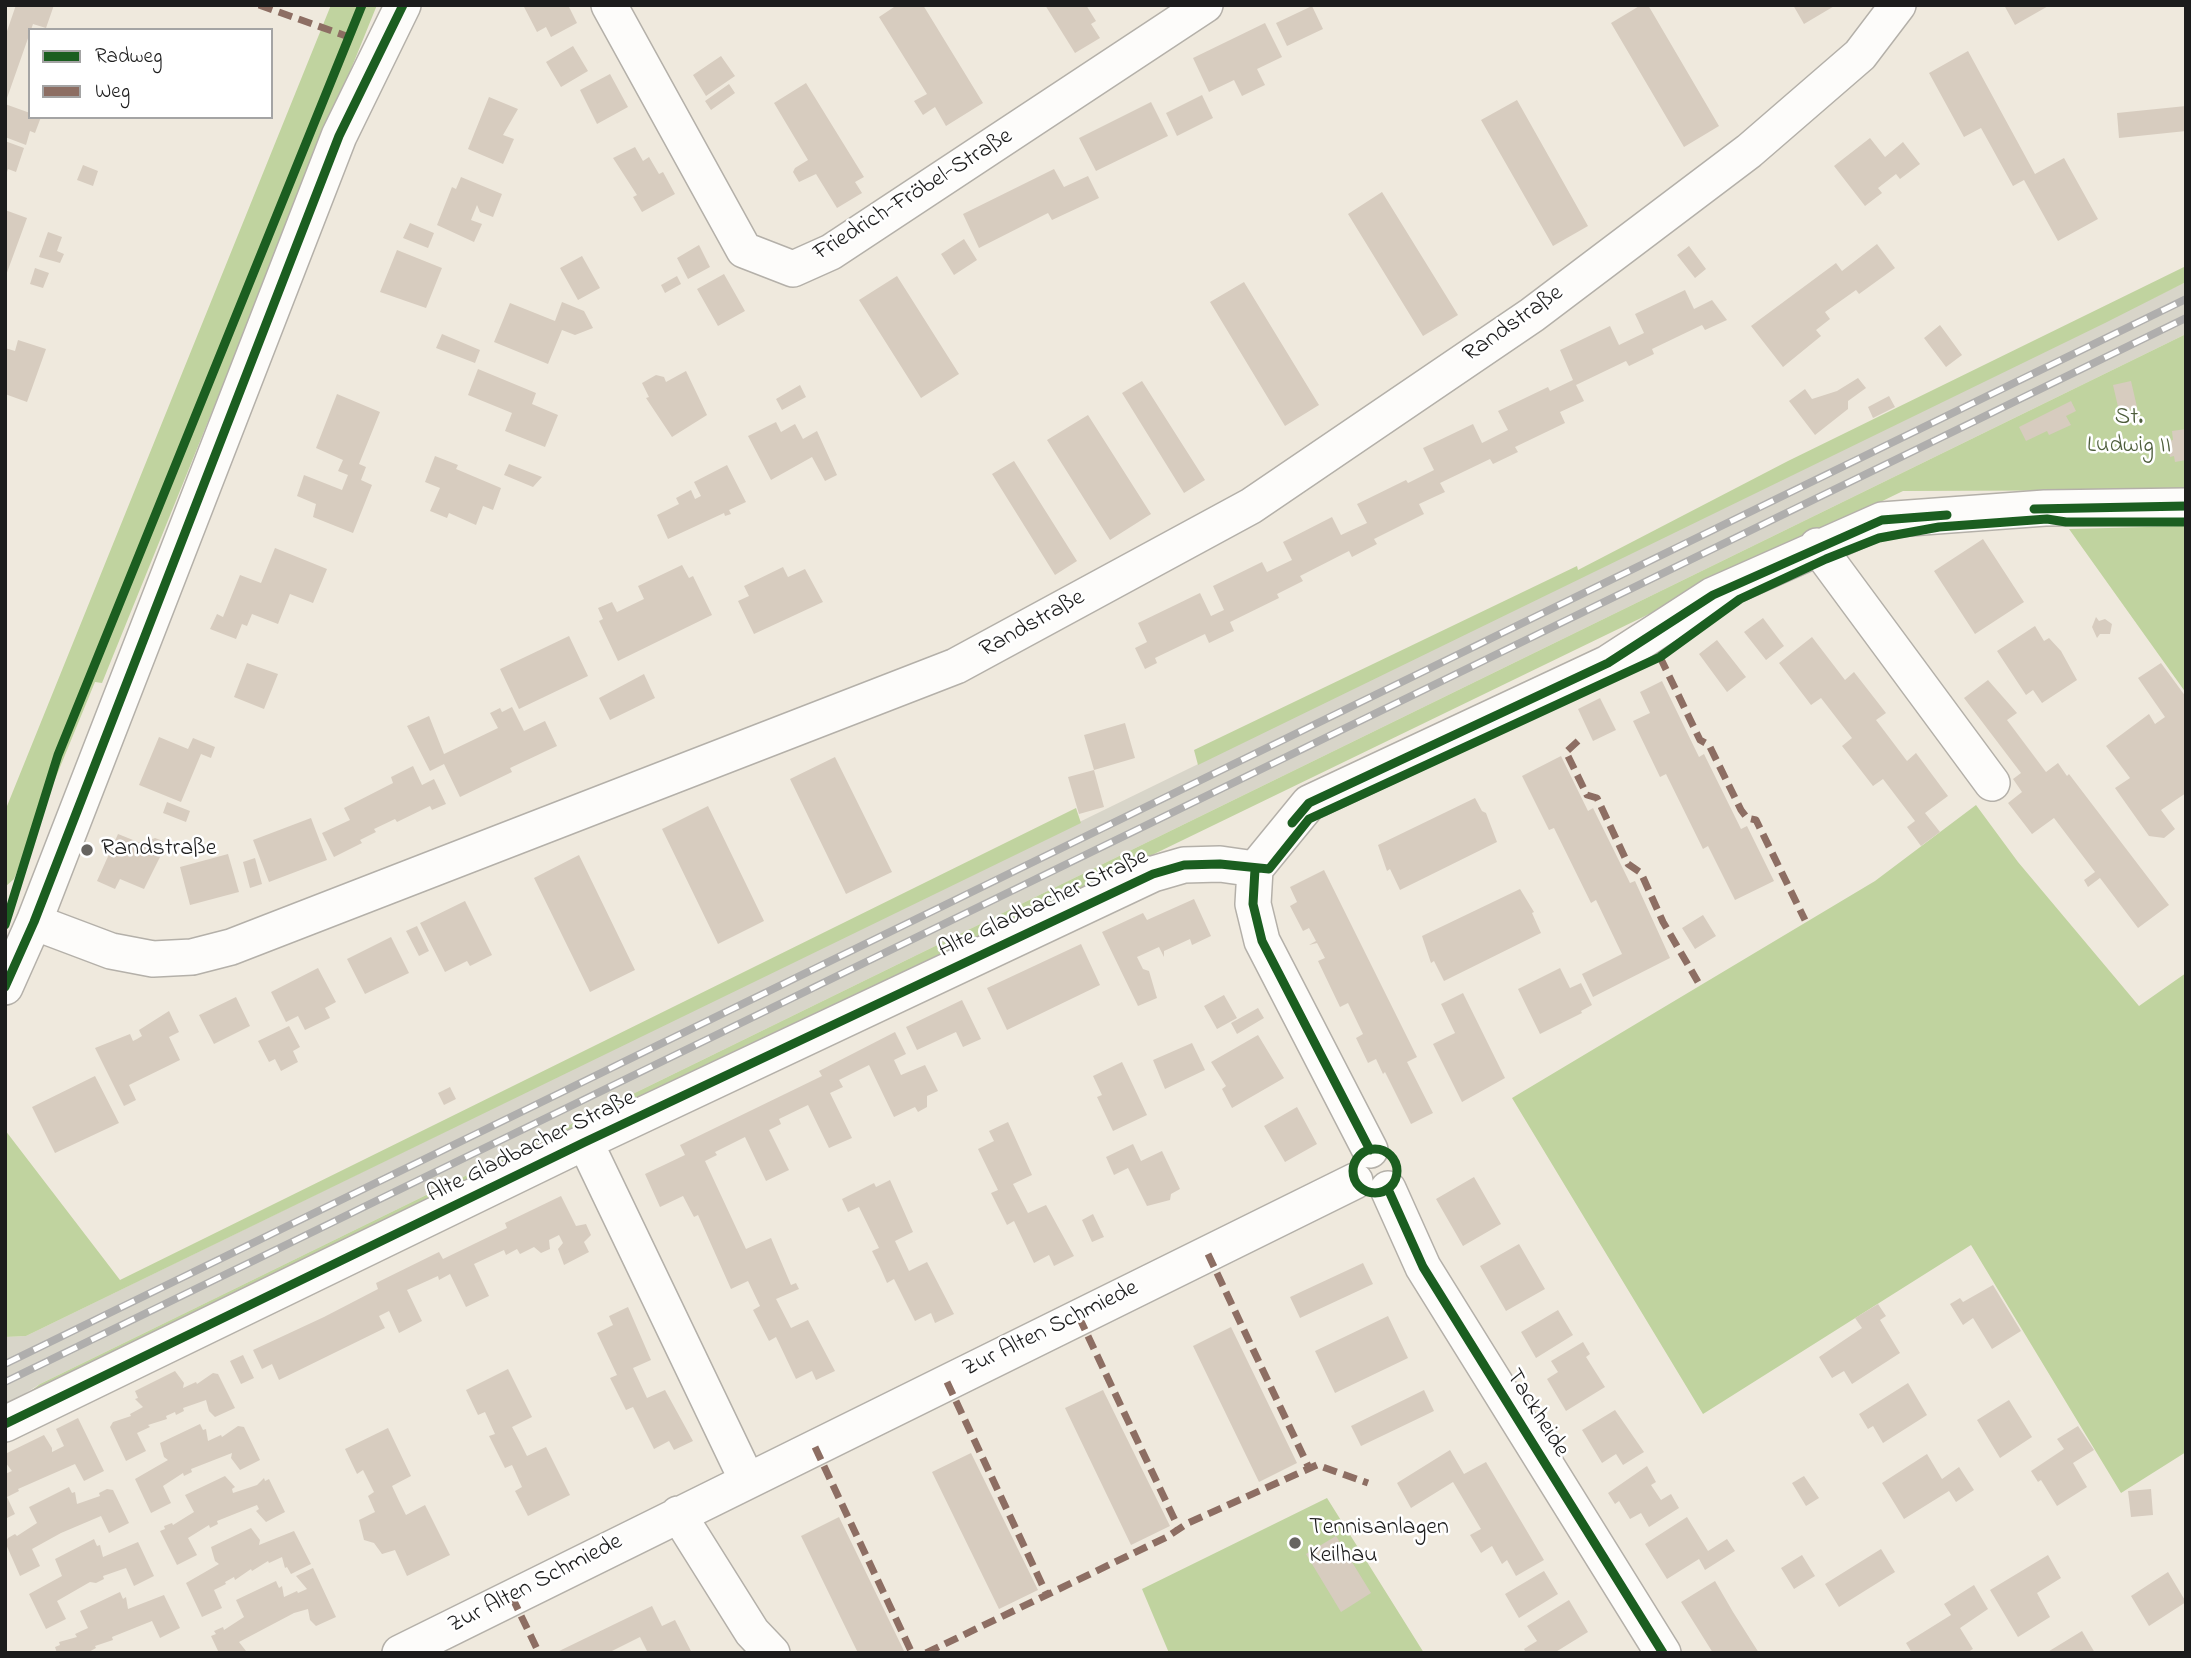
<!DOCTYPE html>
<meta charset="utf-8">
<style>
body{margin:0}
#map{position:relative;width:2191px;height:1658px;overflow:hidden;background:#efe9dd;font-family:"Indie Flower",sans-serif}
canvas{display:block}
.frame{position:absolute;inset:0;border:7px solid #1c1c1c;pointer-events:none}
.legend{position:absolute;left:28px;top:28px;width:245px;height:91px;box-sizing:border-box;background:#fff;border:2px solid #a4a4a4;margin:0;padding:9px 12px;list-style:none;font-size:21px;color:#1c1c1c}
.legend li{display:flex;align-items:center;gap:14px;height:35px}
.legend b{width:35px;border:2px solid #a4a4a4}
</style>
<div id="map">
<canvas width="2191" height="1658"></canvas>
<div class="frame"></div>
<ul class="legend">
<li><b style="height:9px;background:#1b5e20"></b>Radweg</li>
<li><b style="height:9px;background:#8d6e63"></b>Weg</li>
</ul>
</div>
<script>
const context = document.querySelector('canvas').getContext('2d');
context.lineJoin = 'round';
function fill(path, color) { context.fillStyle = color; context.fill(path, 'evenodd'); }
const shape = rows => new Path2D(rows.map(r => 'M' + r).join(''));
function stroke(path, color, width, dash) { context.strokeStyle = color; context.lineWidth = width; context.lineCap = dash ? 'butt' : 'round'; context.setLineDash(dash || []); context.stroke(path); }
function label(font, color, halo, rows, align = 'center') {
  context.font = font + ' "Indie Flower",sans-serif'; context.lineWidth = 5; context.setLineDash([]); context.textBaseline = 'middle'; context.strokeStyle = halo; context.fillStyle = color; for (const [text, x, y, turn = 0] of rows) {
    context.save(); context.translate(x, y); context.rotate((+turn || 0) * Math.PI / 180); context.textAlign = isNaN(turn) ? turn : align; if (halo) context.strokeText(text, 0, 0); context.fillText(text, 0, 0); context.restore();
  }
}
const industrial = shape([
 [2186,282,2186,334,40,1384,5,1406,5,1337,26,1336]
]);
const green = shape([
 [331,5,377,5,102,683,95,682,14,879,5,887,5,811],
 [2186,266,2186,282,2105,323,1198,765,1194,750,1577,566,1578,570,1788,461],
 [2186,334,2186,490,1903,491,5,1411,40,1384],
 [2186,526,2186,693,2069,529],
 [1976,805,2018,862,2139,1006,2186,973,2186,1452,2121,1493,1971,1245,1703,1414,1512,1098,1875,881],
 [1076,808,1081,823,26,1336,5,1337,5,1130,120,1280],
 [1327,1498,1424,1653,1169,1653,1142,1589]
]);
const building = shape([
 [16,5,54,5,46,28,33,24,6,101,5,37],
 [523,5,568,5,577,23,551,37,546,27,537,32],
 [897,5,923,5,983,103,946,126,935,107,923,115,914,101,927,94,879,17],
 [1045,5,1086,5,1096,21,1091,24,1100,38,1075,53],
 [1641,5,1648,5,1719,126,1684,147,1611,23],
 [1793,5,1836,5,1804,24],
 [2004,5,2050,5,2015,25],
 [1312,6,1323,29,1287,46,1276,23],
 [1265,23,1282,57,1257,69,1265,85,1242,96,1234,80,1209,92,1193,58],
 [573,46,588,71,561,87,546,62],
 [1968,51,2035,174,2064,158,2098,219,2058,241,2024,180,2013,186,1981,128,1964,137,1929,73],
 [721,56,735,76,706,96,693,75],
 [610,74,628,107,597,124,580,90],
 [806,83,864,177,855,182,862,193,837,208,816,174,799,182,793,172,795,168,808,160,774,103],
 [729,84,735,93,711,110,705,101],
 [1202,95,1213,118,1177,136,1166,113],
 [489,97,518,109,503,135,514,139,503,164,468,149],
 [1517,100,1588,226,1553,246,1481,120],
 [1151,102,1168,136,1096,171,1079,138],
 [5,104,30,113,30,117,41,117,35,133,30,131,26,145,5,137],
 [2186,106,2186,131,2119,138,2117,113],
 [1870,138,1885,157,1903,142,1920,164,1900,179,1896,174,1878,188,1882,193,1865,206,1834,166],
 [5,141,24,148,16,172,8,169,6,175],
 [635,147,643,161,649,157,659,174,663,172,675,194,642,212,633,197,637,195,613,158],
 [83,165,98,171,93,186,77,180],
 [1054,169,1064,187,1088,176,1099,198,1052,220,1048,213,979,248,963,214],
 [461,177,502,194,493,217,480,212,477,205,471,220,482,224,474,242,437,225,452,187,456,189],
 [1382,192,1458,315,1423,336,1348,214],
 [5,210,27,218,5,278],
 [410,223,434,233,428,248,403,238],
 [48,232,62,237,57,251,64,254,60,263,39,257],
 [964,239,977,260,954,275,941,254],
 [1877,244,1895,268,1859,294,1856,290,1825,312,1830,319,1816,330,1821,336,1783,367,1751,326,1836,263,1842,271],
 [699,245,710,267,688,279,677,258],
 [1689,246,1706,269,1695,278,1677,255],
 [397,250,442,268,426,308,380,292],
 [582,256,600,288,578,300,560,268],
 [35,268,49,273,43,288,30,284],
 [724,274,745,311,718,326,697,289],
 [677,276,681,284,665,293,661,285],
 [897,276,959,374,921,398,859,300],
 [1244,282,1319,405,1285,426,1210,302],
 [1685,290,1694,309,1712,300,1727,320,1705,330,1702,325,1652,349,1654,354,1629,366,1626,361,1576,385,1584,401,1560,412,1565,423,1515,447,1518,452,1493,464,1490,459,1440,483,1445,492,1419,504,1424,514,1374,539,1377,544,1352,557,1349,551,1300,576,1303,581,1277,594,1279,598,1230,622,1234,631,1209,643,1205,634,1155,658,1157,663,1145,669,1135,648,1147,642,1138,623,1200,593,1211,616,1224,610,1213,586,1262,562,1267,572,1292,560,1283,542,1332,517,1341,535,1367,523,1357,504,1406,480,1408,483,1434,470,1423,448,1473,424,1482,443,1508,430,1498,411,1548,387,1550,391,1573,380,1560,350,1610,326,1619,345,1644,333,1635,314],
 [562,302,584,311,593,328,575,335,562,330,548,364,494,342,510,303,555,321],
 [1940,325,1962,355,1946,367,1924,338],
 [442,334,480,350,475,363,436,348],
 [18,340,46,349,27,402,5,394,5,348,15,351],
 [478,369,536,393,532,404,558,415,545,447,505,431,512,413,468,395],
 [686,371,707,415,672,437,646,398,649,397,642,383,656,375,664,377,666,382],
 [1858,378,1866,388,1848,401,1848,409,1815,435,1789,401,1805,389,1812,399,1837,391],
 [1142,381,1205,480,1184,493,1122,393],
 [2131,381,2137,407,2119,411,2113,385],
 [800,385,806,397,782,410,776,399],
 [337,394,380,412,359,464,366,467,361,480,372,485,353,533,313,517,316,504,297,496,304,475,342,490,348,475,338,471,343,460,316,448],
 [1889,396,1895,407,1873,418,1868,407],
 [2071,401,2076,411,2066,416,2071,425,2049,435,2047,431,2026,441,2019,427],
 [1088,415,1151,514,1110,540,1047,440],
 [776,422,781,432,795,424,803,439,817,431,837,475,825,481,812,457,771,480,748,436],
 [2186,429,2186,460,2175,462,2174,456,2170,457,2167,441,2173,440,2172,431],
 [435,456,458,465,456,469,501,488,493,510,483,506,476,525,449,513,447,518,430,511,440,488,425,482],
 [1014,461,1077,561,1055,575,992,474],
 [509,464,542,477,533,487,504,475],
 [727,465,746,502,729,510,731,514,725,516,724,513,668,539,657,515,679,504,676,498,691,490,695,499,701,496,694,482],
 [1983,539,2024,602,1975,634,1934,571],
 [275,548,327,569,313,603,290,594,278,624,252,614,247,626,242,624,236,639,210,629,217,614,223,617,240,575,261,583],
 [682,565,689,578,693,576,712,615,618,661,599,621,603,619,598,608,612,602,617,612,644,599,638,586],
 [783,567,788,577,805,569,823,602,754,634,738,601,749,596,744,586],
 [2096,617,2099,621,2105,619,2112,624,2110,634,2100,634,2097,638,2092,627],
 [1763,618,1784,646,1766,660,1744,632],
 [2035,626,2044,641,2049,638,2061,651,2077,680,2042,703,2033,690,2026,695,1997,651],
 [569,636,588,676,519,709,500,669],
 [1812,637,1845,680,1854,672,1886,713,1876,720,1907,761,1916,753,1948,796,1925,813,1940,832,1921,846,1907,827,1915,821,1883,779,1873,786,1842,746,1852,738,1821,698,1811,705,1779,663],
 [1717,640,1746,677,1727,692,1699,654],
 [247,663,278,674,264,709,234,697],
 [2161,663,2186,697,2186,793,2161,810,2175,829,2164,838,2149,836,2115,788,2130,778,2106,746,2149,714,2155,724,2165,717,2138,678],
 [644,674,655,698,610,720,599,698],
 [1988,680,2017,713,2007,720,2046,772,2058,763,2067,776,2069,774,2169,905,2138,928,2100,878,2088,887,2084,880,2095,872,2054,818,2032,834,2008,803,2022,792,2013,779,2021,773,1964,698],
 [1662,681,1699,757,1704,754,1741,829,1747,826,1774,881,1735,900,1708,846,1703,849,1666,774,1660,777,1633,721,1650,713,1640,692],
 [1600,698,1616,730,1593,741,1578,709],
 [512,707,524,731,545,721,557,746,510,768,512,772,460,797,444,764,430,771,407,726,429,716,444,754,498,728,490,713,500,708,502,712],
 [1125,723,1135,758,1094,770,1084,735],
 [159,737,188,749,193,738,215,747,211,758,201,754,181,802,139,785],
 [1561,756,1588,811,1593,808,1630,883,1635,881,1670,958,1593,997,1582,974,1622,954,1596,900,1591,903,1554,828,1549,830,1522,776],
 [835,757,892,872,846,894,790,779],
 [413,766,422,785,434,779,446,804,432,810,430,806,397,822,395,819,374,829,376,832,360,840,362,843,334,857,322,833,350,820,344,808,393,783,391,777],
 [1094,770,1104,807,1079,814,1068,777],
 [1475,798,1482,811,1486,813,1497,842,1400,890,1390,869,1387,871,1378,845],
 [167,802,190,811,186,822,163,813],
 [708,806,764,921,718,944,662,829],
 [311,818,327,860,269,882,253,840],
 [118,834,148,846,150,840,155,838,163,841,165,847,144,889,120,879,115,889,97,881],
 [228,854,239,892,190,905,180,867],
 [579,855,635,970,590,992,534,878],
 [255,858,262,884,250,888,243,862],
 [1324,870,1417,1057,1407,1062,1433,1113,1411,1124,1385,1072,1383,1074,1376,1059,1368,1063,1356,1038,1363,1034,1348,1003,1340,1007,1318,961,1325,958,1317,943,1309,945,1316,941,1309,928,1303,931,1290,906,1297,902,1290,887],
 [1520,889,1534,912,1532,913,1541,933,1444,981,1434,961,1431,963,1422,936],
 [1194,899,1211,936,1192,945,1190,939,1164,951,1164,957,1159,947,1137,957,1143,969,1149,971,1157,998,1138,1006,1102,932,1143,913,1147,920],
 [465,901,492,955,470,966,467,961,445,972,420,923],
 [1703,915,1716,936,1695,949,1682,928],
 [417,926,429,951,419,956,406,931],
 [391,937,409,973,365,994,347,959],
 [1081,944,1100,985,1007,1030,987,988],
 [318,968,336,1002,325,1008,330,1018,305,1030,298,1016,286,1022,271,992],
 [1560,968,1570,988,1581,983,1592,1005,1581,1011,1582,1013,1540,1034,1518,989],
 [1463,993,1505,1078,1462,1102,1433,1044,1455,1033,1441,1004],
 [1224,995,1237,1018,1217,1029,1204,1006],
 [236,997,250,1026,214,1044,199,1015],
 [962,1000,981,1039,963,1047,956,1032,917,1050,906,1027],
 [1258,1008,1264,1018,1237,1034,1231,1023],
 [169,1011,179,1032,169,1037,180,1060,129,1085,136,1100,124,1106,95,1048,130,1034,133,1041,137,1039,142,1036,139,1030],
 [289,1026,300,1047,293,1051,298,1062,281,1071,275,1059,269,1062,258,1041],
 [895,1032,906,1054,894,1060,901,1075,925,1065,938,1091,927,1096,927,1107,918,1112,915,1107,894,1117,869,1065,839,1080,843,1087,830,1093,852,1138,829,1148,808,1105,779,1119,781,1124,769,1130,789,1170,766,1181,745,1137,715,1152,717,1155,705,1161,746,1249,771,1238,791,1285,796,1283,799,1289,776,1299,791,1328,808,1320,835,1371,816,1380,812,1371,796,1379,776,1337,769,1341,753,1310,760,1306,748,1281,731,1289,698,1215,694,1217,683,1196,660,1207,645,1174,685,1155,680,1145,822,1076,819,1071],
 [1258,1035,1284,1078,1232,1108,1222,1089,1226,1086,1211,1062],
 [1192,1043,1205,1070,1165,1089,1153,1060],
 [1122,1062,1147,1115,1113,1131,1097,1097,1102,1095,1093,1076],
 [95,1076,119,1123,55,1153,32,1107],
 [450,1087,456,1099,444,1105,438,1093],
 [1297,1107,1317,1144,1285,1162,1264,1126],
 [1008,1122,1032,1175,1013,1184,1028,1213,1046,1205,1074,1256,1054,1266,1049,1255,1034,1263,1014,1221,1007,1225,991,1193,998,1190,978,1149,994,1141,989,1131],
 [1133,1144,1141,1161,1162,1151,1180,1189,1171,1194,1170,1200,1147,1206,1128,1168,1114,1175,1106,1157],
 [1474,1177,1501,1224,1463,1246,1436,1199],
 [890,1180,913,1232,895,1241,909,1271,927,1262,954,1314,935,1323,931,1313,915,1321,894,1279,887,1283,880,1267,872,1251,879,1248,859,1207,848,1212,842,1199,874,1183,876,1187],
 [561,1196,576,1226,586,1224,591,1235,584,1242,589,1252,564,1265,558,1249,563,1243,559,1235,549,1240,550,1249,541,1253,534,1247,520,1254,517,1249,506,1255,504,1250,474,1264,489,1296,466,1307,450,1274,439,1280,438,1276,407,1290,422,1321,399,1333,389,1311,379,1316,385,1328,279,1380,272,1364,262,1369,253,1350,324,1317,378,1289,376,1283,439,1252,443,1259,507,1228,505,1223],
 [1093,1214,1104,1237,1092,1242,1082,1220],
 [1519,1244,1545,1289,1506,1311,1480,1266],
 [1363,1263,1373,1284,1300,1318,1290,1297],
 [1993,1285,2021,1331,1992,1349,1973,1318,1963,1325,1950,1304,1960,1298,1963,1302],
 [1878,1304,1886,1316,1880,1320,1900,1353,1852,1384,1844,1371,1832,1378,1819,1357,1862,1328,1855,1318],
 [628,1307,651,1360,633,1368,647,1398,665,1390,693,1441,674,1450,669,1441,654,1449,633,1407,626,1410,610,1378,617,1375,597,1333,613,1325,609,1316],
 [1558,1310,1573,1335,1536,1358,1521,1332],
 [1388,1316,1408,1358,1335,1393,1315,1351],
 [1231,1327,1297,1463,1259,1482,1193,1346],
 [1583,1342,1590,1354,1586,1357,1605,1387,1566,1411,1547,1379,1558,1372,1551,1361],
 [243,1355,254,1378,241,1384,230,1361],
 [508,1369,532,1417,512,1427,520,1442,527,1456,546,1447,570,1495,528,1516,515,1491,522,1487,512,1465,505,1468,489,1436,495,1434,485,1412,478,1415,466,1390],
 [175,1371,184,1383,183,1388,196,1382,197,1384,213,1373,218,1374,235,1408,215,1417,209,1411,206,1400,183,1408,184,1411,176,1415,175,1412,166,1416,167,1419,148,1425,150,1427,137,1433,146,1451,126,1461,110,1427,113,1422,131,1416,130,1414,143,1407,135,1399,138,1398,135,1391],
 [1908,1383,1927,1415,1883,1443,1873,1426,1868,1429,1859,1414],
 [1103,1390,1170,1526,1131,1545,1065,1408],
 [1424,1390,1434,1411,1361,1446,1351,1426],
 [2009,1400,2032,1437,2000,1458,1977,1420],
 [1615,1410,1644,1452,1623,1465,1616,1454,1602,1463,1582,1430],
 [78,1418,104,1471,84,1481,75,1464,18,1489,19,1491,7,1497,15,1514,5,1519,5,1474,12,1471,5,1462,5,1454,44,1435,52,1448,52,1452,64,1446,56,1429],
 [200,1424,203,1430,206,1429,208,1441,221,1435,222,1437,238,1426,244,1427,260,1460,240,1470,231,1458,232,1453,191,1469,192,1472,184,1476,183,1473,163,1486,171,1503,151,1513,135,1479,168,1460,164,1457,160,1443],
 [2078,1426,2094,1450,2073,1463,2087,1487,2057,1506,2041,1480,2038,1482,2031,1471,2064,1449,2057,1439],
 [388,1428,411,1476,392,1486,399,1501,406,1515,425,1505,450,1555,407,1576,395,1550,382,1554,374,1543,364,1540,359,1520,375,1512,368,1496,374,1492,363,1470,357,1474,345,1449],
 [1450,1450,1464,1474,1486,1462,1544,1560,1516,1576,1507,1560,1502,1564,1492,1546,1481,1553,1470,1535,1481,1529,1453,1482,1411,1508,1397,1483],
 [971,1453,1038,1590,999,1609,932,1472],
 [1927,1454,1942,1479,1959,1467,1974,1490,1956,1502,1949,1491,1904,1519,1882,1483],
 [1647,1466,1656,1482,1651,1485,1661,1500,1671,1494,1679,1508,1649,1527,1641,1513,1630,1519,1619,1501,1615,1504,1608,1493],
 [225,1476,235,1487,232,1489,233,1493,257,1485,264,1478,265,1481,269,1479,285,1512,266,1522,256,1511,259,1509,257,1505,217,1521,218,1524,210,1528,209,1525,188,1538,197,1555,177,1565,160,1531,165,1529,164,1526,172,1523,173,1525,194,1512,185,1495],
 [1804,1476,1819,1498,1806,1506,1792,1483],
 [69,1487,72,1493,75,1492,77,1504,100,1496,99,1493,107,1489,113,1490,129,1523,109,1533,101,1516,61,1533,32,1549,40,1566,20,1576,5,1542,8,1538,15,1534,17,1536,37,1523,29,1507],
 [2151,1489,2153,1515,2131,1517,2128,1491],
 [839,1517,905,1653,858,1653,801,1536],
 [1687,1517,1708,1551,1727,1539,1735,1551,1705,1570,1699,1559,1667,1579,1645,1544],
 [251,1528,260,1540,259,1545,294,1531,311,1564,291,1574,287,1567,285,1568,282,1557,269,1563,268,1561,252,1571,251,1569,235,1580,234,1577,225,1582,226,1584,214,1590,222,1608,202,1617,186,1583,219,1564,215,1561,211,1547],
 [1336,1536,1371,1593,1341,1612,1306,1554],
 [94,1539,97,1546,100,1545,103,1557,138,1542,154,1576,134,1586,126,1568,103,1576,104,1579,96,1583,90,1582,57,1601,66,1619,46,1629,29,1594,62,1576,55,1559],
 [1881,1549,1895,1572,1839,1607,1825,1584],
 [1802,1555,1815,1576,1794,1589,1781,1568],
 [2048,1555,2061,1578,2037,1593,2050,1617,2018,1637,1990,1590],
 [313,1568,336,1617,316,1626,310,1620,308,1609,294,1613,239,1642,246,1651,242,1653,219,1653,211,1636,216,1634,214,1631,223,1627,224,1630,244,1617,236,1600,276,1581,279,1588,282,1586,284,1597,297,1591,298,1593,307,1589,296,1576],
 [1544,1571,1558,1594,1519,1618,1505,1594],
 [2168,1572,2186,1602,2149,1626,2131,1596],
 [1715,1581,1733,1612,1759,1653,1713,1653,1681,1602],
 [1974,1585,1988,1609,1960,1628,1973,1649,1966,1653,1912,1653,1906,1643,1951,1615,1944,1604],
 [120,1592,123,1599,126,1597,128,1609,164,1595,180,1628,160,1638,152,1621,112,1637,113,1640,95,1646,96,1648,87,1653,57,1653,55,1647,60,1645,59,1642,77,1637,75,1634,88,1628,80,1611],
 [1569,1600,1588,1632,1554,1653,1526,1653,1524,1649,1537,1641,1527,1626],
 [652,1606,662,1626,675,1620,692,1653,648,1653,640,1637,608,1653,555,1653],
 [2082,1631,2095,1653,2046,1653]
]);
const minor = shape([
 [609,5,744,250,793,269,831,252,1205,5],
 [1817,546,1992,783],
 [1255,869,1309,803,1608,663,1713,595,1882,520,2045,508,2186,506],
 [1255,869,1253,904,1262,941,1370,1150],
 [34,922,111,951,153,959,192,957,231,947,956,666,1251,506,1532,315,1749,151,1860,55,1898,5],
 [5,987,34,922,339,136,403,5],
 [585,1142,747,1480],
 [1388,1189,1423,1267,1663,1653],
 [5,1424,585,1142,1153,874,1184,865,1220,864,1255,869],
 [678,1514,752,1632,772,1653],
 [400,1653,1355,1181]
]);
const rail = shape([
 [5,1364,2186,299],
 [5,1382,2186,318]
]);
const quiet = shape([
 [259,5,349,37],
 [1660,657,1700,740,1709,745,1741,810,1747,818,1756,820,1805,920],
 [1578,741,1566,752,1587,795,1597,798,1628,864,1641,873,1663,922,1698,982],
 [1208,1254,1309,1468],
 [1079,1317,1179,1529],
 [947,1382,1047,1595],
 [815,1447,912,1653],
 [512,1597,539,1653],
 [926,1653,1167,1537,1188,1523,1317,1465,1368,1483]
]);
const cycleway = shape([
 [2034,509,2186,506],
 [1292,823,1309,803,1608,663,1713,595,1882,520,1947,515],
 [1255,869,1253,904,1262,941,1370,1150],
 [5,925,58,755,362,5],
 [5,987,34,922,339,136,403,5],
 '1353 1171a22 22 0 1 1 44 0a22 22 0 1 1-44 0Z',
 [1388,1189,1423,1267,1663,1653],
 [5,1424,585,1142,1153,874,1184,865,1220,864,1269,869,1309,819,1660,657,1740,599,1826,559,1879,538,1939,527,2047,519,2066,522,2186,522]
]);
const markers = [
 [87,850,7,"#666460"],
 [1295,1543,7,"#666460"]
];
const streetNames = [
 ["Friedrich-Fröbel-Straße",914,196,-32],
 ["Randstraße",1514,325,-35],
 ["Randstraße",1033,625,-29],
 ["Alte Gladbacher Straße",1044,905,-25],
 ["Alte Gladbacher Straße",532,1148,-26],
 ["Zur Alten Schmiede",1051,1330,-26],
 ["Tackheide",1536,1414,58],
 ["Zur Alten Schmiede",536,1585,-27]
];
const parkNames = [
 ["St.",2129,419],
 ["Ludwig II",2129,447]
];
const poiNames = [
 ["Randstraße",101,850],
 ["Tennisanlagen",1309,1529],
 ["Keilhau",1309,1557]
];
fill(industrial, '#d8d5c9');
fill(green, '#c0d39f');
fill(building, '#d7ccbf');
stroke(minor, '#b4b0a9', 38);
stroke(minor, '#fdfcfa', 35);
stroke(rail, '#afaead', 8);
stroke(rail, '#fff', 5, [16]);
stroke(quiet, '#8d6e63', 7, [14, 7]);
stroke(cycleway, '#1b5e20', 9);
for (const [x, y, r, color] of markers) { const dot = new Path2D(); dot.arc(x, y, r, 0, 2 * Math.PI); context.fillStyle = color; context.fill(dot); stroke(dot, '#fff', 2.5); }
label('24px', '#1c1c1c', '#fff', streetNames);
label('24px', '#4e5e3c', '#fff', parkNames);
label('24px', '#1c1c1c', '#fff', poiNames, 'left');
</script>
